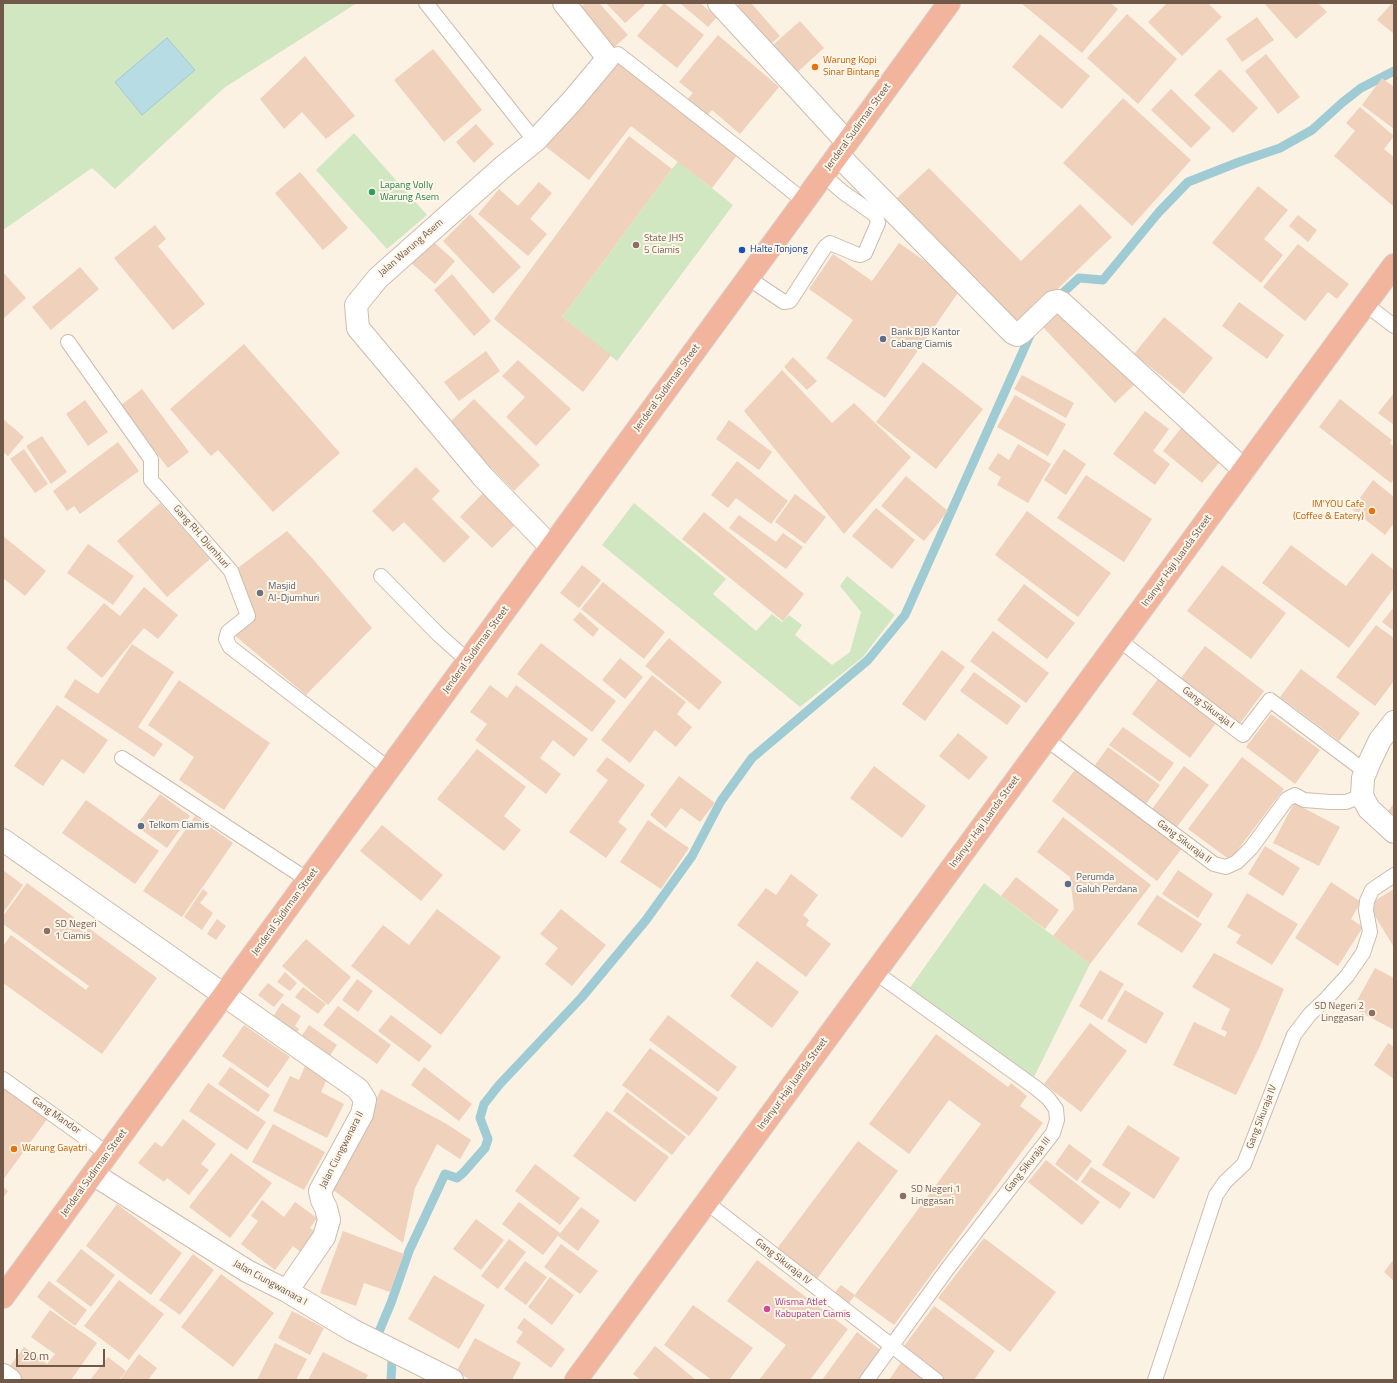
<!DOCTYPE html>
<style>
body{margin:0}
#map{position:relative;width:1397px;height:1383px;overflow:hidden;background:#fbf2e3;font-family:"Titillium Web",sans-serif}
canvas{display:block}
.frame{position:absolute;inset:0;border:4px solid #71594a;pointer-events:none}
.scale{position:absolute;left:16px;top:1349px;width:89px;height:18px;box-sizing:border-box;border:2px solid #71594a;border-top:0;padding-left:5px;font-size:12px;line-height:14px;white-space:nowrap;color:#71594a;-webkit-text-stroke:3px #fef6e9;paint-order:stroke}
</style>
<div id="map">
<canvas width="1397" height="1383"></canvas>
<div class="frame"></div>
<div class="scale">20 m</div>
</div>
<script>
const context = document.querySelector('canvas').getContext('2d');
context.lineJoin = 'round';
function fill(path, color) { context.fillStyle = color; context.fill(path, 'evenodd'); }
const shape = rows => new Path2D(rows.map(r => 'M' + r).join(''));
function stroke(path, color, width, dash) { context.strokeStyle = color; context.lineWidth = width; context.lineCap = dash ? 'butt' : 'round'; context.setLineDash(dash || []); context.stroke(path); }
function label(font, color, halo, rows, align = 'center') {
  context.font = font + ' "Titillium Web",sans-serif'; context.lineWidth = 4; context.setLineDash([]); context.textBaseline = 'middle'; context.strokeStyle = halo; context.fillStyle = color; for (const [text, x, y, turn = 0] of rows) {
    context.save(); context.translate(x, y); context.rotate((+turn || 0) * Math.PI / 180); context.textAlign = isNaN(turn) ? turn : align; if (halo) context.strokeText(text, 0, 0); context.fillText(text, 0, 0); context.restore();
  }
}
const green = shape([
 [3,3,357,3,224,88,115,189,92,168,3,230],
 [354,133,427,215,387,249,316,170],
 [678,161,733,205,617,361,562,317],
 [634,503,726,579,713,594,756,631,772,614,782,622,789,615,802,625,795,635,832,665,850,652,861,612,840,586,847,576,895,615,863,657,800,707,602,545],
 [984,883,1090,964,1034,1077,909,989]
]);
const water = shape([
 [167,38,195,70,142,115,115,82,167,38]
]);
const stream = shape([
 [1056,299,1079,278,1103,280,1159,212,1188,182,1239,162,1280,148,1312,130,1343,102,1361,88,1394,71],
 [378,1334,391,1303,409,1251,445,1174,457,1178,463,1173,485,1148,488,1139,480,1118,484,1104,499,1085,582,997,646,920,692,856,721,801,752,758,868,660,905,615,1032,331],
 [391,1380,392,1361]
]);
const building = shape([
 [585,3,599,3,628,35,613,48,579,8],
 [606,3,643,3,645,5,625,23],
 [664,3,704,35,677,68,637,36],
 [680,3,700,3,717,17,708,27],
 [740,3,751,3,780,36,765,49,731,12],
 [1021,3,1110,3,1118,9,1082,53],
 [1167,3,1208,3,1222,17,1182,56,1148,22],
 [1264,3,1318,3,1327,12,1296,39],
 [1392,3,1394,3,1394,34,1377,20],
 [1127,14,1177,59,1138,104,1087,58],
 [1257,17,1274,40,1242,62,1226,39],
 [800,21,824,48,791,78,766,51],
 [1040,34,1090,76,1062,109,1012,67],
 [718,35,779,87,740,134,712,110,705,118,686,101,693,93,679,82],
 [433,49,482,110,444,142,394,80],
 [618,54,741,150,712,188,631,126,589,180,546,147],
 [1266,54,1300,97,1278,114,1245,71],
 [305,56,355,116,326,139,302,112,284,129,260,99],
 [1220,69,1258,108,1233,133,1194,95],
 [1382,78,1394,87,1394,129,1362,105],
 [1171,89,1211,128,1191,148,1151,110],
 [1123,98,1191,160,1132,226,1063,163],
 [1360,107,1394,136,1384,149,1394,157,1394,204,1393,206,1334,156,1355,131,1346,123],
 [476,124,494,144,474,163,456,142],
 [629,136,672,169,562,317,611,355,583,392,494,319],
 [929,168,1021,261,1080,204,1112,237,1019,326,896,199],
 [300,172,348,228,323,250,275,193],
 [539,182,552,193,530,219,547,234,528,256,478,214,499,189,518,206],
 [1258,186,1288,210,1264,239,1283,255,1261,283,1212,243],
 [470,214,521,267,493,294,443,241],
 [1298,215,1317,230,1308,242,1289,226],
 [155,225,166,239,158,246,205,304,173,330,114,258],
 [429,238,455,261,435,284,409,261],
 [899,243,962,287,885,398,826,358,853,320,809,289,833,254,872,281],
 [1298,244,1349,284,1337,299,1328,292,1305,321,1263,287],
 [80,267,99,289,51,330,32,307],
 [3,272,26,298,3,319],
 [452,274,491,321,474,336,434,290],
 [1239,302,1284,335,1267,359,1222,326],
 [1059,304,1135,384,1115,403,1039,323],
 [1164,317,1213,358,1184,394,1134,354],
 [244,344,340,453,273,512,218,450,211,456,170,409],
 [486,351,500,371,459,401,444,382],
 [793,357,817,381,807,390,784,367],
 [518,360,571,409,536,446,506,417,525,397,502,376],
 [923,362,983,409,936,469,876,422],
 [782,370,832,423,854,403,911,457,844,534,744,411],
 [1022,375,1074,403,1066,418,1014,389],
 [142,389,189,452,168,468,120,406],
 [1394,393,1394,425,1378,413],
 [1015,395,1066,424,1048,456,997,427],
 [474,399,540,465,514,491,448,424],
 [1340,399,1392,440,1390,443,1394,447,1394,479,1391,483,1319,427],
 [85,400,108,432,88,446,66,414],
 [1145,411,1169,429,1153,451,1170,464,1155,485,1113,454],
 [3,419,24,437,8,456,3,452],
 [729,420,772,452,759,470,716,439],
 [1185,423,1225,456,1202,483,1163,451],
 [42,436,67,472,51,484,26,446],
 [118,442,139,471,80,514,74,506,67,511,53,491],
 [1018,444,1051,464,1028,503,997,485,1001,477,988,469,998,453,1009,460],
 [24,449,48,484,35,493,10,459],
 [1064,449,1086,464,1066,495,1044,480],
 [737,461,788,501,771,524,736,498,728,508,711,495],
 [416,467,440,491,432,499,470,537,444,563,404,522,393,532,372,511],
 [1086,475,1152,519,1124,562,1057,518],
 [906,476,948,511,924,541,881,506],
 [1373,480,1394,497,1394,523,1385,535,1352,509],
 [486,490,518,522,492,548,460,517],
 [795,494,826,517,805,544,775,522],
 [160,503,210,559,167,597,117,541],
 [876,508,915,540,892,569,852,536],
 [1027,511,1111,573,1078,617,995,555],
 [704,512,804,594,783,621,682,539],
 [739,515,776,542,783,533,803,547,786,569,729,528],
 [287,531,312,558,372,628,306,695,233,634,252,616,235,570],
 [3,536,46,571,25,596,3,578],
 [88,544,134,576,113,605,67,573],
 [1291,545,1346,586,1372,553,1394,570,1394,588,1349,648,1262,583],
 [582,565,601,580,579,608,560,593],
 [1222,565,1286,613,1251,659,1187,611],
 [603,582,665,632,644,659,581,609],
 [1024,584,1075,623,1047,659,997,620],
 [144,587,178,615,158,639,144,628,102,678,66,648,104,603,120,616],
 [1394,607,1394,631,1382,622],
 [580,612,599,629,593,637,573,620],
 [1376,625,1394,638,1394,681,1375,706,1336,677],
 [993,631,1049,673,1026,703,970,661],
 [669,638,722,682,699,710,645,666],
 [541,643,616,701,592,732,517,674],
 [132,644,174,672,138,727,163,744,154,757,64,697,75,679,98,694],
 [1205,646,1264,691,1238,726,1178,682],
 [942,650,965,667,925,721,902,704],
 [620,658,643,677,625,699,602,680],
 [1301,669,1360,713,1339,741,1280,697],
 [974,672,1021,706,1007,725,960,691],
 [652,675,686,702,677,714,692,727,676,747,655,730,630,763,601,740],
 [1158,679,1216,723,1190,758,1132,714],
 [179,680,270,743,224,810,179,780,194,757,148,725],
 [490,685,507,698,516,685,588,739,574,757,553,740,540,758,561,774,546,794,475,740,487,724,470,712],
 [57,705,108,740,84,774,62,759,43,786,14,766],
 [1271,714,1320,750,1295,784,1246,747],
 [1123,727,1174,763,1160,782,1109,745],
 [958,733,988,757,969,780,939,756],
 [1108,747,1160,785,1145,805,1093,768],
 [477,749,526,787,504,816,521,830,504,851,437,799],
 [607,757,645,785,618,822,627,829,606,858,569,832,608,780,596,771],
 [1242,757,1284,789,1230,860,1188,829],
 [874,766,926,806,902,838,850,798],
 [1184,766,1209,785,1176,828,1152,809],
 [1077,767,1183,847,1157,881,1052,801],
 [679,776,715,803,700,822,681,808,666,828,650,815],
 [160,794,190,816,167,848,136,826],
 [86,800,159,851,135,884,62,833],
 [1294,803,1340,827,1319,866,1273,843],
 [1394,803,1394,815,1388,811],
 [195,816,233,843,182,917,143,891],
 [1063,817,1151,885,1090,964,1053,936,1074,909,1070,877,1037,852],
 [648,820,689,848,661,889,620,862],
 [382,825,443,875,421,901,360,851],
 [1265,846,1300,868,1283,896,1248,874],
 [3,870,23,885,3,913],
 [1178,870,1213,894,1198,918,1162,894],
 [791,874,818,895,803,915,809,920,806,925,831,944,806,977,737,925,766,888,776,895],
 [1016,877,1059,910,1045,929,1001,896],
 [1331,882,1361,902,1351,919,1363,927,1338,966,1295,938],
 [27,883,157,978,102,1054,3,983,3,946,11,935,86,990,89,986,3,924,3,916],
 [203,889,208,893,200,903,213,913,202,930,184,917],
 [1394,889,1394,947,1368,905],
 [1247,893,1298,924,1272,965,1236,943,1241,935,1227,927],
 [1157,895,1202,924,1182,953,1137,924],
 [437,909,501,957,441,1035,351,966,383,925,409,945],
 [561,909,606,945,572,986,545,964,558,948,540,934],
 [217,919,226,926,216,940,207,934],
 [306,939,351,977,328,1005,282,966],
 [1214,953,1284,989,1259,1048,1236,1095,1173,1065,1194,1022,1225,1037,1227,1032,1221,1029,1230,1009,1192,987],
 [757,961,799,992,772,1028,730,996],
 [1375,968,1394,978,1394,1030,1353,1008],
 [1100,970,1124,984,1102,1020,1079,1006],
 [285,972,297,983,290,991,277,982],
 [357,979,373,991,358,1012,342,1000],
 [268,983,284,995,274,1007,258,995],
 [303,987,326,1004,318,1014,295,997],
 [1125,990,1164,1013,1146,1044,1107,1021],
 [282,1003,301,1016,295,1026,299,1029,292,1040,268,1024],
 [338,1006,391,1045,377,1064,323,1025],
 [391,1015,432,1046,419,1062,378,1031],
 [668,1015,737,1067,718,1092,649,1040],
 [1090,1023,1127,1051,1081,1112,1044,1084],
 [244,1025,290,1057,268,1088,222,1056],
 [309,1025,337,1045,327,1060,299,1040],
 [936,1034,1008,1087,1011,1083,1027,1096,1020,1106,1043,1123,894,1325,854,1296,981,1124,949,1100,909,1154,869,1124],
 [1388,1043,1394,1047,1394,1079,1374,1065],
 [650,1048,718,1098,689,1136,622,1085],
 [305,1066,328,1077,321,1092,344,1104,327,1138,273,1111,290,1076,299,1080],
 [230,1067,270,1095,258,1112,218,1084],
 [424,1067,472,1104,459,1121,411,1085],
 [208,1083,266,1122,247,1150,189,1111],
 [3,1086,48,1118,3,1180],
 [381,1089,445,1123,471,1140,460,1159,437,1144,415,1188,403,1243,332,1189],
 [627,1092,686,1137,672,1155,613,1111],
 [607,1111,669,1157,635,1202,573,1156],
 [183,1119,216,1144,201,1164,209,1170,189,1195,167,1178,164,1182,138,1163,155,1142,162,1147],
 [273,1124,325,1152,304,1190,252,1162],
 [1128,1125,1180,1158,1154,1199,1102,1165],
 [858,1141,898,1171,816,1280,776,1250],
 [1069,1144,1092,1161,1077,1181,1055,1164],
 [231,1153,272,1183,230,1238,189,1207],
 [1046,1160,1100,1202,1082,1225,1028,1182],
 [535,1164,580,1198,560,1225,515,1191],
 [1091,1167,1131,1193,1120,1209,1081,1182],
 [3,1187,8,1191,3,1198],
 [262,1200,284,1217,295,1202,317,1218,310,1228,317,1233,302,1253,293,1246,275,1270,241,1244,258,1221,251,1216],
 [519,1202,560,1233,543,1255,502,1224],
 [117,1204,182,1253,151,1295,86,1246],
 [581,1207,600,1221,578,1251,558,1236],
 [476,1219,504,1240,481,1270,453,1249],
 [343,1231,404,1254,390,1292,364,1283,356,1306,320,1293],
 [984,1238,1056,1292,1010,1352,938,1298],
 [509,1239,526,1252,498,1289,481,1276],
 [561,1244,598,1271,580,1294,544,1267],
 [81,1249,115,1275,91,1307,56,1281],
 [193,1254,214,1270,180,1315,159,1300],
 [1394,1259,1394,1281,1384,1272],
 [757,1260,848,1329,810,1380,759,1380,786,1345,727,1301],
 [525,1261,547,1277,526,1305,504,1289],
 [221,1274,274,1313,233,1367,181,1327],
 [434,1275,485,1305,459,1349,408,1319],
 [550,1277,574,1295,552,1325,528,1307],
 [119,1280,164,1314,129,1360,84,1326],
 [49,1281,87,1310,75,1326,37,1297],
 [841,1285,855,1295,846,1307,832,1296],
 [693,1305,753,1348,729,1380,712,1380,664,1345],
 [934,1306,995,1351,974,1380,943,1380,901,1350],
 [50,1310,97,1343,71,1380,13,1380,4,1374,24,1347,47,1364,55,1354,31,1337],
 [292,1311,324,1328,310,1355,278,1338],
 [524,1318,565,1349,551,1368,516,1342,523,1332,517,1328],
 [857,1332,883,1352,862,1380,822,1380],
 [475,1338,521,1363,512,1380,471,1380,456,1372],
 [275,1343,307,1359,296,1380,257,1380],
 [655,1346,696,1380,641,1380,633,1374],
 [323,1352,368,1375,365,1380,308,1380],
 [139,1354,157,1368,148,1380,120,1380],
 [108,1357,126,1371,119,1380,90,1380],
 [902,1361,928,1380,889,1380]
]);
const lane = shape([
 [426,3,535,141],
 [608,58,618,54,741,150,804,201],
 [748,278,784,302,790,301,825,247,830,243,856,254,860,255,865,253,878,223,877,219,874,214,844,193,823,175],
 [1365,304,1394,326],
 [68,342,151,459,151,480,231,571,248,616,228,632,226,639,230,647,389,769],
 [381,576,438,634,468,661],
 [1119,640,1243,735,1270,700,1366,772],
 [1046,739,1214,864,1226,867,1237,862,1251,848,1287,799,1295,795,1304,800,1330,802,1346,802,1362,796],
 [122,758,308,880],
 [3,1079,108,1154],
 [706,1202,936,1380],
 [867,1380,948,1268,1053,1133,1057,1120,1056,1109,1048,1098,1036,1088,875,972],
 [1155,1380,1216,1195,1225,1182,1244,1164,1294,1035,1310,1014,1327,998,1347,976,1363,953,1370,932,1366,910,1367,901,1372,890,1394,875]
]);
const street = shape([
 [719,3,847,142],
 [838,155,1013,333,1017,335,1022,332,1053,302,1058,301,1062,303,1244,470],
 [551,547,483,477,358,328,356,305,378,278,504,166,535,141,572,101,608,58,564,3],
 [1394,722,1380,740,1370,761,1363,778,1362,796,1369,809,1394,832],
 [3,840,358,1089,365,1100,362,1114,320,1191,322,1200,326,1208,329,1220,324,1237,287,1291],
 [93,1174,247,1271,287,1291,352,1330,452,1380],
 [3,1375,10,1380]
]);
const highway = shape([
 [3,1297,949,3],
 [576,1380,1394,265]
]);
const markers = [
 [815,67,4,"#e8710a"],
 [372,192,4,"#2e9e5b"],
 [636,245,4,"#8d6e63"],
 [742,250,4,"#1a4fb4"],
 [883,339,4,"#5c6f8a"],
 [1372,511,4,"#e8710a"],
 [260,593,4,"#6b7280"],
 [141,826,4,"#5c6f8a"],
 [1068,884,4,"#5c6f8a"],
 [47,931,4,"#8d6e63"],
 [1372,1013,4,"#8d6e63"],
 [14,1149,4,"#e8710a"],
 [903,1196,4,"#8d6e63"],
 [767,1309,4,"#d1479c"]
];
const foodNames = [
 ["Warung Kopi",823,61],
 ["Sinar Bintang",823,73],
 ["IM'YOU Cafe",1364,505,"right"],
 ["(Coffee & Eatery)",1364,517,"right"],
 ["Warung Gayatri",22,1149]
];
const streetNames = [
 ["Jenderal Sudirman Street",858,127,-54],
 ["Jalan Warung Asem",411,248,-41],
 ["Jenderal Sudirman Street",667,388,-54],
 ["Gang RH. Djumhuri",201,537,49],
 ["Insinyur Haji Juanda Street",1177,561,-54],
 ["Jenderal Sudirman Street",476,650,-54],
 ["Gang Sikuraja I",1208,708,37],
 ["Insinyur Haji Juanda Street",985,822,-54],
 ["Gang Sikuraja II",1184,842,37],
 ["Jenderal Sudirman Street",285,912,-54],
 ["Insinyur Haji Juanda Street",793,1084,-54],
 ["Gang Mandor",56,1116,35],
 ["Gang Sikuraja IV",1262,1117,-69],
 ["Jalan Ciungwanara II",342,1150,-63],
 ["Gang Sikuraja III",1028,1165,-52],
 ["Jenderal Sudirman Street",94,1173,-54],
 ["Gang Sikuraja IV",783,1262,38],
 ["Jalan Ciungwanara I",270,1283,29]
];
const leisureNames = [
 ["Lapang Volly",380,186],
 ["Warung Asem",380,198]
];
const educationNames = [
 ["State JHS",644,239],
 ["5 Ciamis",644,251],
 ["SD Negeri",55,925],
 ["1 Ciamis",55,937],
 ["SD Negeri 2",1364,1007,"right"],
 ["Linggasari",1364,1019,"right"],
 ["SD Negeri 1",911,1190],
 ["Linggasari",911,1202]
];
const transitNames = [
 ["Halte Tonjong",750,250]
];
const serviceNames = [
 ["Bank BJB Kantor",891,333],
 ["Cabang Ciamis",891,345],
 ["Telkom Ciamis",149,826],
 ["Perumda",1076,878],
 ["Galuh Perdana",1076,890]
];
const worshipNames = [
 ["Masjid",268,587],
 ["Al-Djumhuri",268,599]
];
const hotelNames = [
 ["Wisma Atlet",775,1303],
 ["Kabupaten Ciamis",775,1315]
];
fill(green, '#d1e7c2');
fill(water, '#b8dce3');
stroke(water, '#9fcbd4', 1);
stroke(stream, '#9fcbd4', 9);
fill(building, '#efd1bc');
stroke(lane, '#cebcad', 16);
stroke(street, '#cebcad', 24);
stroke(highway, '#d7d1cc', 24);
stroke(lane, '#fff', 14);
stroke(street, '#fff', 22);
stroke(highway, '#f2b49c', 22);
for (const [x, y, r, color] of markers) { const dot = new Path2D(); dot.arc(x, y, r, 0, 2 * Math.PI); context.fillStyle = color; context.fill(dot); stroke(dot, '#fef6e9', 1.5); }
label('10px', '#c56008', '#fef6e9', foodNames, 'left');
label('10px', '#71594a', '#fef6e9', streetNames);
label('10px', '#27864d', '#fef6e9', leisureNames, 'left');
label('10px', '#785e54', '#fef6e9', educationNames, 'left');
label('10px', '#164399', '#fef6e9', transitNames, 'left');
label('10px', '#4e5e75', '#fef6e9', serviceNames, 'left');
label('10px', '#5b616d', '#fef6e9', worshipNames, 'left');
label('10px', '#b23c85', '#fef6e9', hotelNames, 'left');
</script>
